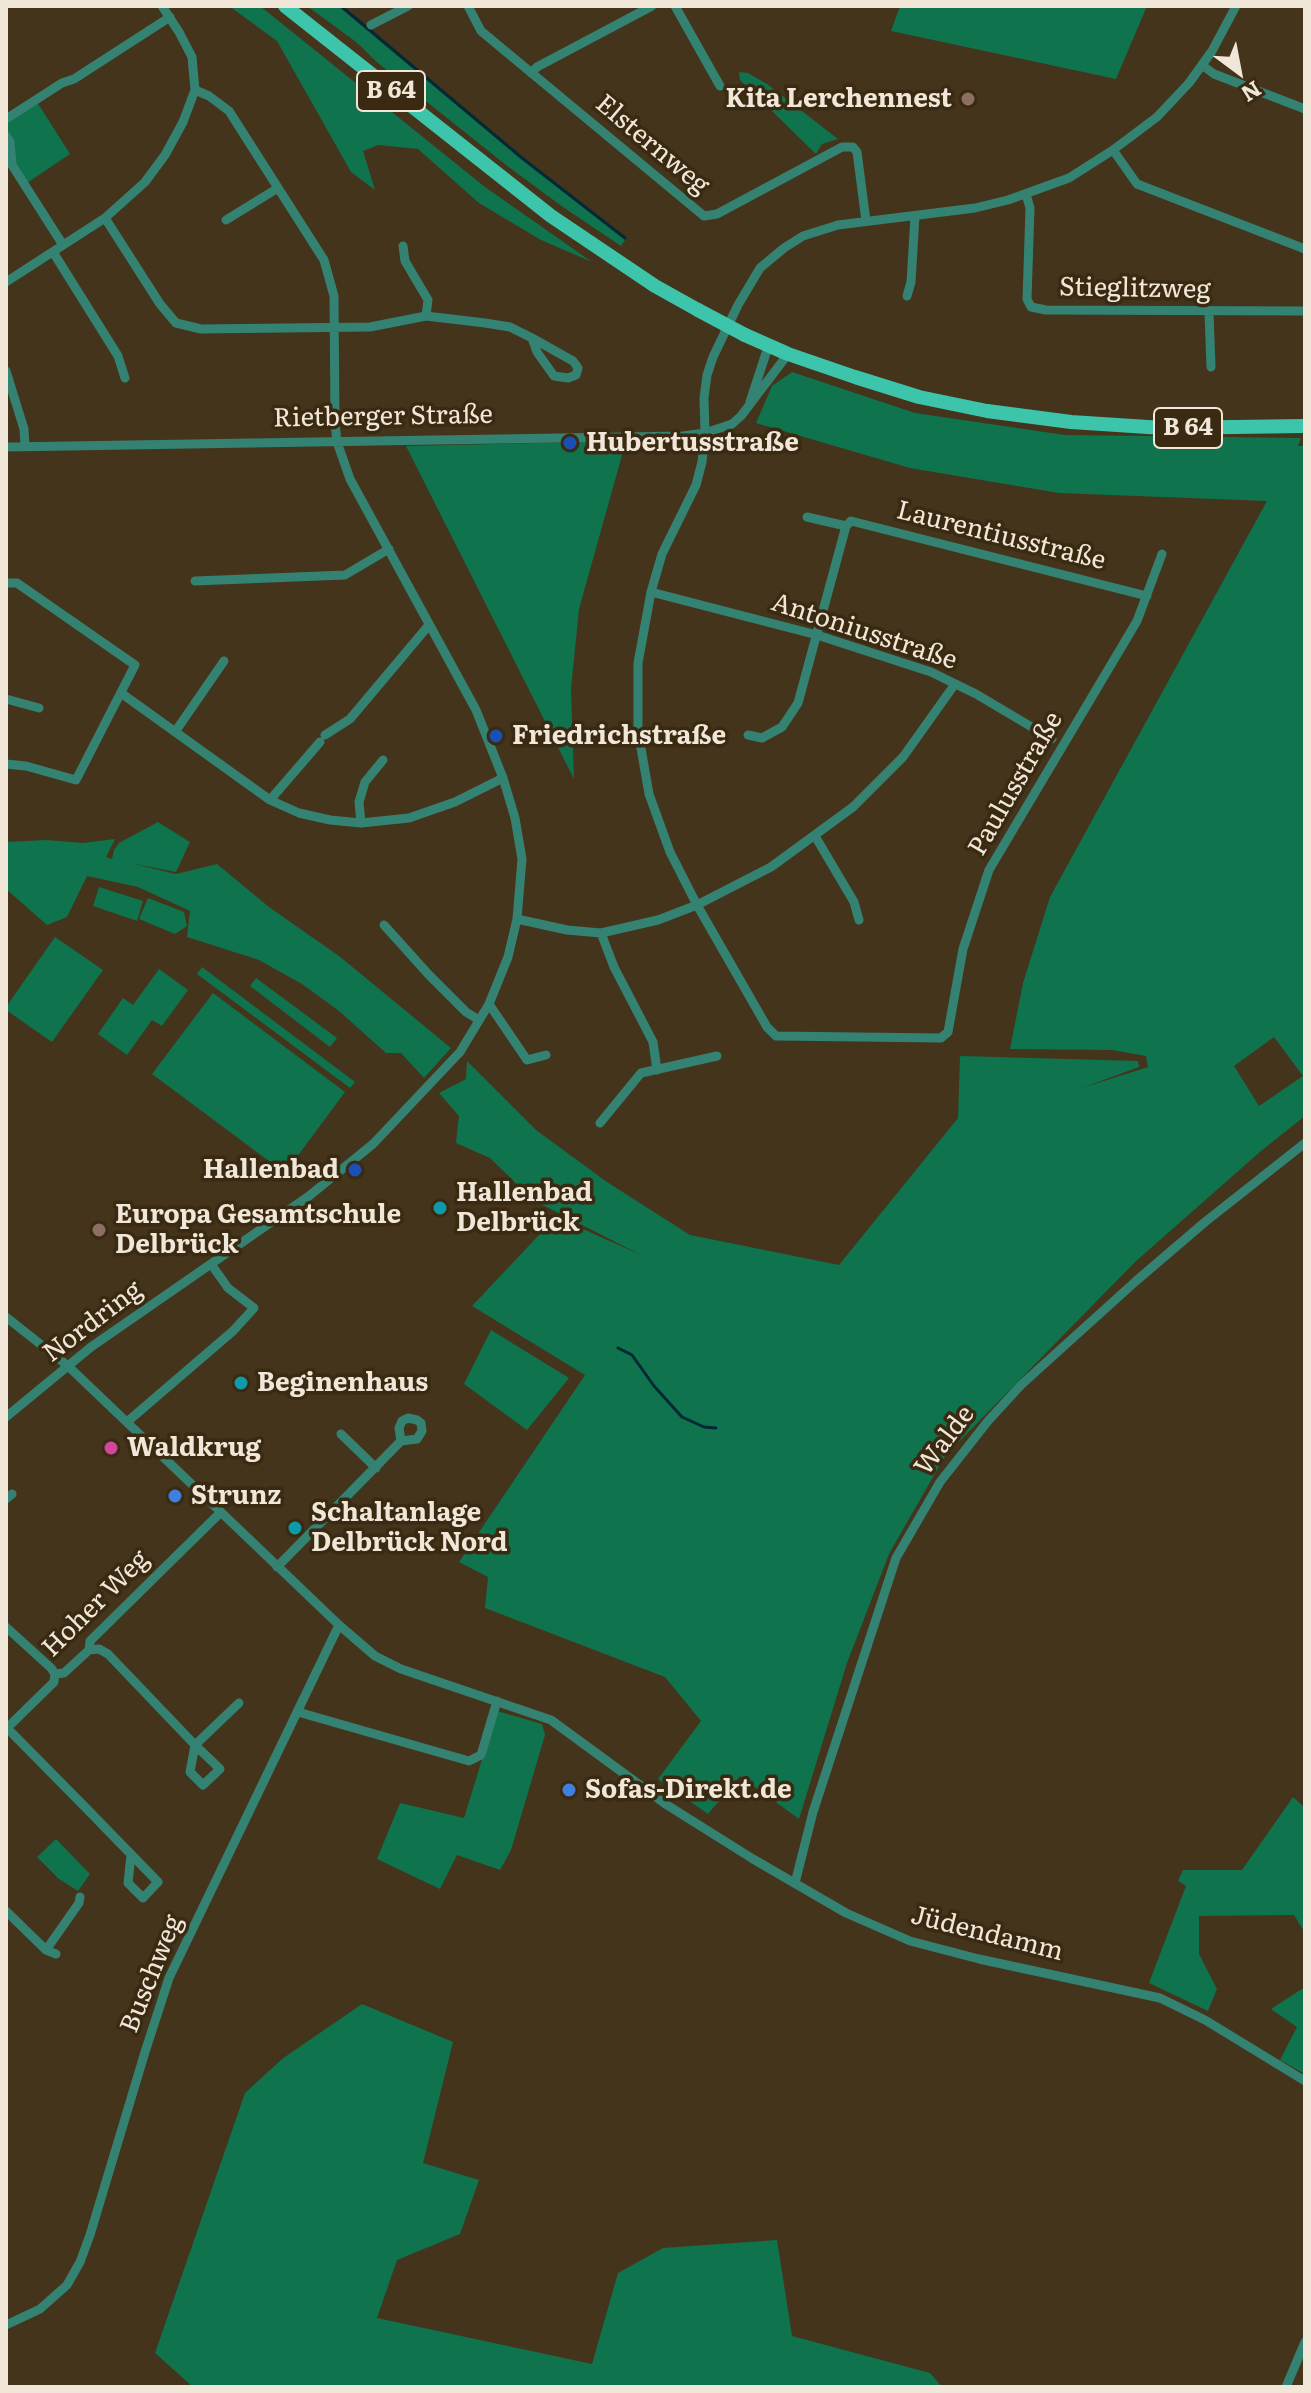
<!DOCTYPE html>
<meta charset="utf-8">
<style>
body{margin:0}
#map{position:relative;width:1311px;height:2393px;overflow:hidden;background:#44341c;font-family:Literata,serif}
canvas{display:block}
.frame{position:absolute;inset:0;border:8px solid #f1e7d9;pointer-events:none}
.north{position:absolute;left:1199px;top:32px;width:80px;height:80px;-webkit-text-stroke:6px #3a2a12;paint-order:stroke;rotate:148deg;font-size:22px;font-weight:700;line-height:32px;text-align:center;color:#f1e7d9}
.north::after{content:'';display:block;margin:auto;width:28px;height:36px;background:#f1e7d9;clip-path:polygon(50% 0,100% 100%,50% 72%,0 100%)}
</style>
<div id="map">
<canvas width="1311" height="2393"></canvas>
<div class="frame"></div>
<div class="north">N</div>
</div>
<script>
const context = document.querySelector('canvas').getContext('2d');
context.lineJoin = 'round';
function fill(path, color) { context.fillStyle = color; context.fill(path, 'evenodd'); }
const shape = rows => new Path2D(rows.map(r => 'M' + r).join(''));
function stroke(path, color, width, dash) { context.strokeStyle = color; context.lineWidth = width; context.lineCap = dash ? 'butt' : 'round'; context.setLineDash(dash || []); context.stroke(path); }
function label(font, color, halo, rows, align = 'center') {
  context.font = font + ' Literata,serif'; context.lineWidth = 7; context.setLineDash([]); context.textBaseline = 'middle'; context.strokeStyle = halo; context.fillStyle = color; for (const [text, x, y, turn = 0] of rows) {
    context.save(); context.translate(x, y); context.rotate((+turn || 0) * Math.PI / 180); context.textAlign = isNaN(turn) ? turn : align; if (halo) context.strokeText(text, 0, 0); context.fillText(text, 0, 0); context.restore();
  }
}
const green = shape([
 [229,6,260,6,485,187,592,262,541,240,479,203,418,149,378,145,363,151,375,190,351,172,277,41],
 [307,6,338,6,495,137,625,240,621,246,560,205,506,165,378,63,356,42],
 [900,6,1147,6,1116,79,891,31],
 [739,72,748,73,767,84,838,139,822,144,816,154,740,80],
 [37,102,70,154,27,183,14,162,13,141,6,128,6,122],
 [792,372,915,413,1065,435,1301,438,1298,446,1305,446,1305,1116,1261,1151,1135,1262,945,1456,889,1554,847,1663,799,1819,740,1776,708,1814,658,1779,701,1721,665,1677,485,1608,488,1577,459,1562,585,1375,472,1306,556,1217,641,1255,533,1200,490,1158,456,1143,459,1116,439,1093,466,1079,467,1061,536,1130,607,1182,690,1235,839,1265,958,1118,960,1056,1138,1061,1139,1067,1082,1088,1148,1067,1146,1056,1112,1050,1010,1049,1023,983,1050,897,1267,501,1059,493,910,468,756,423,772,386],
 [1274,1037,1303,1076,1259,1106,1234,1066],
 [626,441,579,609,571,689,574,779,406,446],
 [158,822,190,842,176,872,130,863,176,874,217,864,269,907,339,956,451,1048,424,1078,401,1053,386,1053,339,1011,302,984,259,960,187,937,190,911,138,887,87,876,67,917,47,925,6,889,6,842,47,840,83,843,115,839,106,857,112,859,114,850,119,843],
 [99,887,143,901,137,921,93,906],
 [148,898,184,912,187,926,175,934,139,919],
 [55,937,103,970,52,1042,6,1010,6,1007],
 [202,967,355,1082,350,1088,197,974],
 [159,969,188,990,162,1026,152,1020,127,1055,98,1034,123,998,133,1005],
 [256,978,337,1038,330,1047,250,986],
 [213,993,345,1092,285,1173,152,1074],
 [491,1330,569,1378,527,1430,464,1384],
 [497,1711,542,1724,545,1735,511,1850,500,1870,457,1855,440,1889,377,1859,400,1803,464,1818],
 [1293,1797,1305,1808,1305,1933,1294,1915,1199,1916,1199,1954,1217,1989,1208,2011,1149,1983,1186,1886,1178,1881,1183,1870,1242,1870],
 [56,1839,90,1874,78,1891,59,1879,37,1857],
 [1305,1987,1305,2074,1280,2060,1297,2027,1271,2009],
 [362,2004,453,2042,423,2163,479,2180,460,2234,397,2260,377,2318,592,2364,618,2273,663,2248,777,2240,792,2336,930,2373,942,2387,433,2387,430,2385,428,2387,193,2387,155,2353,245,2093,282,2059]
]);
const stream = shape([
 [341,6,522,158,625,238],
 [618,1348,632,1355,654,1386,682,1417,704,1427,716,1428]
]);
const minor = shape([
 [468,6,481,31,704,216,717,214,842,147,853,147,857,152,866,221],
 [675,6,720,86],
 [371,25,408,6],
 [1202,65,1214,74,1305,109],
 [531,73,537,67,652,6],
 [6,119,62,83,74,79,170,17],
 [6,136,10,142,12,165,63,245],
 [1113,150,1137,184,1305,249],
 [1026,194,1030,208,1027,299,1031,307,1046,310,1305,311],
 [105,218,160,304,176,323,201,329,370,327,426,316,485,323,510,327,532,338,573,361,578,368,576,375,568,378,554,376,537,352,532,338],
 [226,220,278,188],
 [403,246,405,261,428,300,426,316],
 [53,252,118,356,125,378],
 [6,282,105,218,145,182,165,155,183,122,195,90,192,57,179,32,162,6],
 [907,296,911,282,915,216],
 [1209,312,1211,367],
 [6,371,24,429,25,446],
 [750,402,769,344],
 [6,447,683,436,705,433,732,424,741,416,788,354],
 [807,517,846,526,851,521,1147,596],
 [1162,554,1137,621,989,870,963,949,948,1032,941,1038,776,1036,767,1027,697,905,670,852,649,794,638,731,638,663,651,592,662,554,696,485,702,462,705,433,704,398,707,375,713,357,738,305,760,268,784,248,803,236,838,225,975,208,1008,200,1069,178,1113,150,1157,117,1189,83,1212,51,1236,6],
 [195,581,345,575,389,549],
 [6,583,17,583,135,665,76,780,26,766,6,764],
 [651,592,817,635,931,672,976,694,1052,739],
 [121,693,270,800,299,813,330,820,361,823,409,818,455,802,503,778],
 [6,699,39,708],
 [175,732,224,661],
 [325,735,350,719,429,625],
 [748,735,762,738,782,727,798,703,846,526],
 [270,800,320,742],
 [361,823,359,802,365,782,383,760],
 [815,836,854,902,859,920],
 [517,919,567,930,601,933,658,920,697,905,771,867,853,807,903,757,955,684],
 [384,925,429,975,466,1012,479,1020],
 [601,933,614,967,653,1042,657,1070],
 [489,1004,527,1060,546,1055],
 [600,1123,641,1073,717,1056],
 [6,1317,68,1366,339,1625,375,1656,401,1669,551,1720,667,1805,753,1859,846,1913,910,1941,979,1959,1160,1998,1205,2020,1305,2081],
 [6,1417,91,1347,309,1196,373,1144,460,1052,489,1004,508,957,517,919,522,859,515,818,503,778,476,710,350,479,337,442,335,424,334,296,324,260,229,111,209,96,195,90],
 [127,1422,233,1331,254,1308,228,1288,211,1264],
 [341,1434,376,1468],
 [6,1499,12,1494],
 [277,1567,401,1441,417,1439,422,1431,421,1423,417,1420,408,1418,402,1421,399,1428,401,1441],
 [6,1627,51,1668,55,1674],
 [89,1650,99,1649,108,1654,195,1745,220,1769,203,1785,190,1772,195,1745,239,1703],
 [55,1674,64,1673,89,1650,90,1641,221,1512],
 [298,1712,469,1761,481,1755,497,1701],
 [7,1728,85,1807,158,1882,143,1898,128,1883,131,1855],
 [6,1729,54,1682,55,1674],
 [795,1883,813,1812,896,1558,940,1482,988,1421,1021,1385,1136,1281,1205,1222,1305,1143],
 [6,1911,46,1950,56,1954],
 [46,1950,79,1903,80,1897],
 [6,2325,40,2309,67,2285,80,2262,90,2235,145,2052,169,1978,339,1625],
 [1286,2387,1305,2342]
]);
const primary = shape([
 [285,6,551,216,655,286,698,310],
 [745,335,788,354,855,377,919,397,987,411,1071,422,1163,428,1305,426]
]);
const primaryBridge = shape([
 [698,310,745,335]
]);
const markers = [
 [968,99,8,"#8d6e63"],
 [570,443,8,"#1a4fb4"],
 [496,736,8,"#1a4fb4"],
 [355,1170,8,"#1a4fb4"],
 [440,1208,8,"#0f9aa8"],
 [99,1230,8,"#8d6e63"],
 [241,1383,8,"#0f9aa8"],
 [111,1448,8,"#d1479c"],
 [175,1496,8,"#3f7fe0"],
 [295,1528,8,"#0f9aa8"],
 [569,1790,8,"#3f7fe0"]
];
const shields = [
 [391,91,68],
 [1188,428,68]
];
const shieldNames = [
 ["B 64",391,91],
 ["B 64",1188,428]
];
const poiNames = [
 ["Kita Lerchennest",952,99,"right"],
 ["Hubertusstraße",586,443],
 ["Friedrichstraße",512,736],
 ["Hallenbad",339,1170,"right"],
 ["Hallenbad",456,1193],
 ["Delbrück",456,1223],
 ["Europa Gesamtschule",115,1215],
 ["Delbrück",115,1245],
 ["Beginenhaus",257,1383],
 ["Waldkrug",127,1448],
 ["Strunz",191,1496],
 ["Schaltanlage",311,1513],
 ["Delbrück Nord",311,1543],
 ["Sofas-Direkt.de",585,1790]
];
const streetNames = [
 ["Elsternweg",652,145,40],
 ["Stieglitzweg",1135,289,1],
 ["Rietberger Straße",383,417,-1],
 ["Laurentiusstraße",1001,536,14],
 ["Antoniusstraße",864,632,18],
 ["Paulusstraße",1016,784,-60],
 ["Nordring",93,1322,-37],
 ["Walde",945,1441,-53],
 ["Hoher Weg",96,1604,-45],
 ["Jüdendamm",987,1934,14],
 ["Buschweg",152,1974,-68]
];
fill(green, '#0f734d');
stroke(stream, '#042936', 3);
stroke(minor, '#348272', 9);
stroke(primary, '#3dc5ab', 14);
stroke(primaryBridge, '#3dc5ab', 14);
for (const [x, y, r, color] of markers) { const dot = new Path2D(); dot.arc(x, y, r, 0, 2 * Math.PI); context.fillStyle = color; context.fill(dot); stroke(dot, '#3a2a12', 3); }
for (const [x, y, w] of shields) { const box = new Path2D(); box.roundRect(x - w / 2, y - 20, w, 40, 6); context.fillStyle = '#3a2a12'; context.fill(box); stroke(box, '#f1e7d9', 2); }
label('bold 24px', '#f1e7d9', null, shieldNames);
label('bold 26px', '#f1e7d9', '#3a2a12', poiNames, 'left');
label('26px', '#f1e7d9', '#3a2a12', streetNames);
</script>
